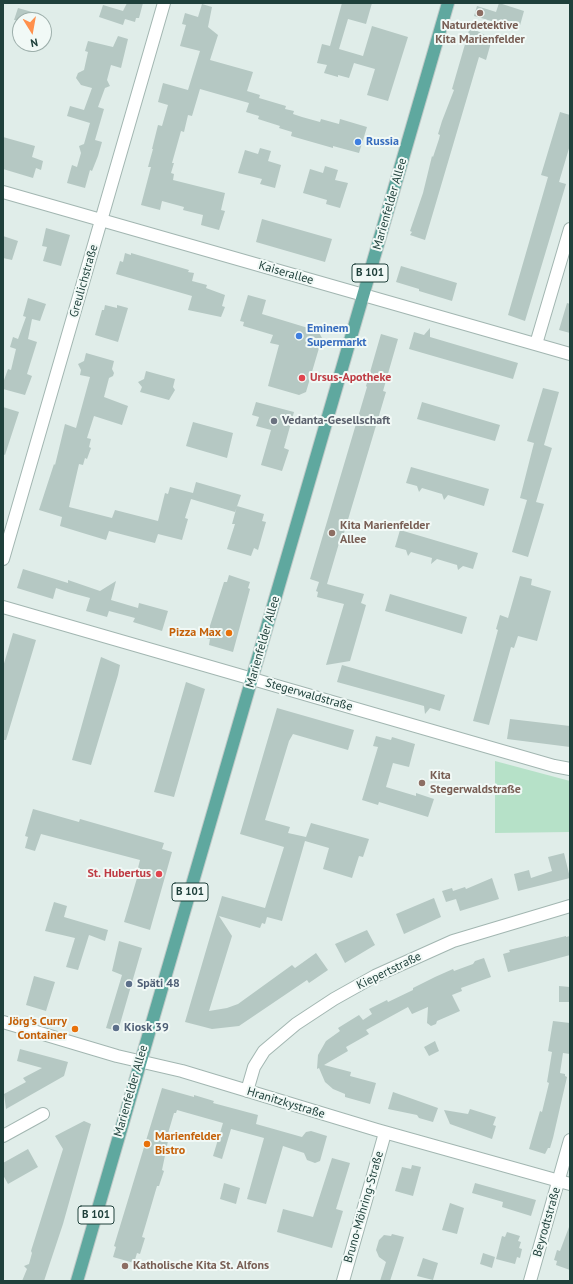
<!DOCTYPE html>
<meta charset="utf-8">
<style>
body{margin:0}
#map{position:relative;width:573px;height:1284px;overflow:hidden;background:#e0ede9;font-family:"PT Sans",sans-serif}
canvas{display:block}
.frame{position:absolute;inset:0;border:4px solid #1f403b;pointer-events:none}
.north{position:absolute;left:12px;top:12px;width:40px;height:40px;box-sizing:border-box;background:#f1f9f6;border:1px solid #9dafab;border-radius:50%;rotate:169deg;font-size:11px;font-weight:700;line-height:16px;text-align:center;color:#1f403b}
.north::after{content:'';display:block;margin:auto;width:14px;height:18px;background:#ff904c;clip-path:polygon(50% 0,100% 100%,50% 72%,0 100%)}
</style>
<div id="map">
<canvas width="573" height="1284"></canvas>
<div class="frame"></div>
<div class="north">N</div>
</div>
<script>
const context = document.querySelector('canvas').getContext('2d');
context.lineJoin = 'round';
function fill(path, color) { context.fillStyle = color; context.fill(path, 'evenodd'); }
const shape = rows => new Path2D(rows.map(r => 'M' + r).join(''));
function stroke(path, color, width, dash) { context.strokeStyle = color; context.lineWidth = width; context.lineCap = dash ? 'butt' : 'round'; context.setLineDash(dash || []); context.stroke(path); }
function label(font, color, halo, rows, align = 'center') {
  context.font = font + ' "PT Sans",sans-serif'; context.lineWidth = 4; context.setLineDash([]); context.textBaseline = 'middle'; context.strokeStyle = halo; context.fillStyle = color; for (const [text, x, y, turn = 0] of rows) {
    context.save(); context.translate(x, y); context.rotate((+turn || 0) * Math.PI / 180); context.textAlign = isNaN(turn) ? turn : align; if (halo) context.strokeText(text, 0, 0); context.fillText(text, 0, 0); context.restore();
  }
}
const green = shape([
 [495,761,570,781,570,832,495,833]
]);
const building = shape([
 [127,3,143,3,139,18,136,18,135,22,125,19,123,25,99,17,103,5,123,11],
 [342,3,372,3,366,24,348,19,339,49,363,56,372,26,408,37,388,101,367,95,375,69,354,63,349,78,338,75,338,77,324,73,327,65,317,63,322,44,330,46],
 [499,3,524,11,519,29,474,16,477,6,496,12],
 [202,4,212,7,208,27,218,35,210,60,253,72,247,91,260,95,259,98,286,106,285,109,294,111,293,114,302,117,320,122,321,119,339,124,340,119,367,127,359,153,333,146,333,148,291,136,292,132,279,128,280,126,258,119,259,116,246,112,249,103,200,89,192,116,188,115,184,132,181,131,172,163,174,163,171,173,174,174,173,180,225,193,221,210,225,211,219,230,201,225,203,215,183,210,184,207,162,201,160,210,141,205,151,167,148,167,153,149,152,149,158,125,162,126,168,105,158,102,163,83,188,90,200,51,180,46,186,25,182,24,185,13,198,17],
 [18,8,32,12,29,20,14,20],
 [470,27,492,39,486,60,479,57,425,240,410,235,412,232,410,231,423,193,432,156,433,157,439,139,440,135,438,134,442,121,454,90,452,89],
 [118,36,128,39,121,68,111,65,107,80,110,86,105,88,98,107,104,109,95,140,102,142,98,156,92,171,90,170,85,188,67,183,72,165,77,167,81,153,79,146,84,144,90,123,67,116,70,106,84,110,92,88,81,85,76,78,78,73,84,70,88,52,85,51,88,41,113,47],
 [560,112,570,115,570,145,559,182,566,184,525,321,508,315,548,177,541,175],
 [3,137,35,146,32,157,43,161,41,170,36,168,33,178,3,169],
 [260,148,271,151,268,161,281,165,275,188,260,184,262,179,238,173,245,150,258,154],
 [325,166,338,170,335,180,348,183,340,208,326,204,327,200,303,193,310,169,323,173],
 [262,219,332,239,325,262,256,242],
 [46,228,70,235,61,266,43,261,47,247,42,246],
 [3,236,18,241,12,260,3,258],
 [125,253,131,255,131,253,189,270,188,272,194,273,192,281,207,285,206,288,225,295,222,306,225,307,221,317,188,310,192,296,116,274,120,261,123,262],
 [401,266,457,283,452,301,419,291,419,289,396,282],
 [248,295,266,300,262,314,318,331,322,338,306,392,299,395,268,386,279,345,270,343,273,335,243,326,244,322,240,321],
 [28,298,46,304,40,321,32,319,28,339,37,342,27,374,32,376,25,395,3,389,3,383,8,369,11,370,16,349,10,347,13,337,18,339,26,317,23,316],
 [567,303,570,304,570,333,559,330],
 [105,305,117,308,117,305,128,308,118,342,95,335,102,310,104,310],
 [430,328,430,337,518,363,513,379,409,349,414,332,424,335],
 [381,334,398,339,383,391,386,392,344,533,342,533,327,584,364,594,361,603,366,605,350,661,326,665,344,604,317,597,318,592,316,591,319,582,310,579,367,387,366,386],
 [86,353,114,361,112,369,114,373,113,376,109,378,104,397,128,406,122,425,94,416,87,438,91,439,89,447,91,448,87,459,85,458,83,465,79,464,69,507,112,518,115,510,158,521,165,493,168,494,170,487,193,493,196,482,241,495,235,512,191,499,185,518,188,519,182,540,158,534,155,543,109,531,106,540,86,534,60,526,62,517,39,510,54,464,55,465,65,424,76,428,90,377,80,375,81,370,78,364,84,361],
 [146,371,175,379,173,387,175,390,169,400,140,392,142,387,138,382,144,379],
 [543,388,559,392,544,445,552,448,536,502,544,504,528,557,512,552,527,500,520,498,534,443,527,441],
 [256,402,294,412,284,448,289,450,282,471,261,465,271,430,256,426,259,417,252,415],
 [422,402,500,425,495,441,417,419],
 [3,407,19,412,5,455,3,454],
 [193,422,233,433,227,458,186,446],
 [411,467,489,489,484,506,448,495,444,500,442,494,422,488,419,492,417,486,406,483],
 [237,506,264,514,262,521,266,522,258,550,254,548,251,556,227,549,235,524,232,524],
 [400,530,478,553,473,569,463,566,458,570,457,565,437,559,431,564,432,558,411,552,408,556,406,550,395,547],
 [23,569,68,583,68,580,100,591,116,581,111,600,138,608,139,603,168,611,162,631,133,622,135,618,109,611,107,617,86,611,90,598,68,592,56,588,53,599,17,588],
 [229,575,250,582,248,588,250,589,233,652,209,645,210,639,206,638,224,582,227,582],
 [520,576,532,579,531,585,551,591,537,641,518,636,514,648,511,647,489,725,473,721,498,630,496,629,500,615,508,618],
 [390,594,467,617,462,634,385,611],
 [13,633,36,640,6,740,3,740,3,667],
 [101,657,120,665,118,675,91,765,72,760],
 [342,665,445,695,440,711,430,708,425,714,424,706,337,682],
 [186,682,205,689,174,797,154,792],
 [277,708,354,730,348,750,293,734,289,741,265,820,290,827,288,833,306,837,311,823,369,839,363,857,359,856,352,878,323,869,329,848,305,841,282,921,267,917,265,924,262,923,260,928,219,916,232,936,209,1011,227,1008,238,1004,292,965,295,968,316,953,328,970,309,983,307,980,239,1026,212,1029,185,1022,222,896,265,908,284,847,240,834],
 [510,719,570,726,570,747,507,739],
 [376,736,391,740,392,737,415,744,409,767,393,763,386,787,416,796,416,793,434,799,428,817,379,802,378,805,362,800,378,747,373,746],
 [33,809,79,822,80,819,164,843,162,849,172,852,150,930,124,922,140,868,138,868,140,860,41,834,35,851,25,848,28,837,25,836],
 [564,853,570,878,518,891,514,874,529,870,531,878,552,871,548,857],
 [492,878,499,899,460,911,456,899,446,902,442,891,452,888,453,891,465,887,466,889],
 [434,898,441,917,404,934,396,914],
 [54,902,67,906,64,917,108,930,105,941,89,935,78,970,66,967,75,938,45,931],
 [367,930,375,945,345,963,335,944],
 [566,936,566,937,570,936,570,955,508,972,503,954,510,952,509,950],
 [119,941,142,948,118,1031,106,1028,122,975,112,971],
 [484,958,491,977,461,988,462,991,452,995,460,1011,437,1021,436,1024,431,1026,427,1023,428,1007,412,1014,408,1007,366,1030,369,1034,346,1047,348,1051,324,1065,351,1072,350,1076,376,1083,370,1104,345,1097,345,1094,333,1089,325,1082,319,1068,317,1069,318,1055,326,1041,340,1031,338,1028,359,1015,363,1020,372,1014,369,1009,387,1000,388,1002,413,990,413,988,435,977,453,969,454,971,473,964,475,961],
 [34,976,55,982,46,1011,26,1005],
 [559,986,570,987,570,1002,559,1002],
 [553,1021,570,1023,570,1054,563,1053,560,1073,565,1074,565,1076,567,1077,553,1138,550,1148,548,1148,545,1154,529,1149,540,1111,542,1112,549,1083,547,1082,552,1052,548,1051],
 [435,1041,439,1051,429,1056,424,1047],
 [20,1049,68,1062,64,1076,6,1109,4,1094,26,1082,23,1078,42,1068,17,1061],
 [162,1088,194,1097,194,1095,214,1101,213,1103,258,1115,256,1124,302,1137,306,1132,311,1131,327,1136,320,1161,315,1163,307,1160,304,1153,283,1146,266,1204,247,1199,264,1138,231,1129,222,1159,213,1156,223,1123,177,1110,176,1113,174,1113,166,1140,168,1141,162,1170,164,1171,159,1186,157,1186,145,1227,142,1237,145,1238,140,1254,137,1253,134,1263,113,1257,116,1247,114,1246],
 [393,1092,438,1108,433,1122,419,1118,417,1115,388,1109],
 [470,1109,496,1117,493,1125,496,1126,492,1139,450,1124,444,1110,468,1114],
 [84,1121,91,1124,63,1224,44,1281,22,1281,27,1269,24,1266,29,1264,32,1253,31,1251,63,1149,55,1136],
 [28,1149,38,1167,8,1184,3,1175,3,1163],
 [332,1158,350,1163,336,1209,343,1211,332,1248,277,1232,283,1209,313,1217],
 [412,1165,421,1167,413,1196,395,1191,402,1167,411,1169],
 [224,1183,240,1188,236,1204,220,1199],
 [475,1183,536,1200,531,1216,502,1207,503,1202,472,1193],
 [450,1203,464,1208,457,1234,442,1230],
 [569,1227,570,1227,570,1270,556,1265,557,1261,554,1260,557,1250,560,1251],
 [507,1232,520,1236,518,1241,521,1242,519,1248,522,1249,520,1258,517,1257,515,1264,496,1259,502,1236,505,1237],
 [392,1234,404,1237,401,1247,390,1281,380,1281,386,1262,379,1257,376,1250,379,1240,384,1235,391,1236],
 [483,1253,495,1257,492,1268,480,1264],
 [423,1258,438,1263,433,1280,417,1276]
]);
const minor = shape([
 [3,192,570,354],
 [536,344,570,229],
 [3,559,164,3],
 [3,607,554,766,570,769],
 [3,1022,117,1056,182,1071,377,1130,570,1184],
 [247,1091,254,1067,264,1051,296,1024,334,999,375,976,453,941,570,906],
 [3,1136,43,1114],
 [343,1281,385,1133],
 [530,1281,570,1140]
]);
const primary = shape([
 [77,1281,448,3]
]);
const markers = [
 [480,13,4,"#8d6e63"],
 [358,142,4,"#3f7fe0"],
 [299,336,4,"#3f7fe0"],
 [302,378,4,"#e0444e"],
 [274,421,4,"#6b7280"],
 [332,533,4,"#8d6e63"],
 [229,633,4,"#e8710a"],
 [422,783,4,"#8d6e63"],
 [159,874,4,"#e0444e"],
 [129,984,4,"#5c6f8a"],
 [116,1028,4,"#5c6f8a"],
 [75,1029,4,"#e8710a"],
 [147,1144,4,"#e8710a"],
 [125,1266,4,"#8d6e63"]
];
const shields = [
 [370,273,36],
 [190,892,36],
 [96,1215,36]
];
const shieldNames = [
 ["B 101",370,273],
 ["B 101",190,892],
 ["B 101",96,1215]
];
const educationNames = [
 ["Naturdetektive",480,26,"center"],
 ["Kita Marienfelder",480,40,"center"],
 ["Kita Marienfelder",340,526],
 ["Allee",340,540],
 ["Kita",430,776],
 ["Stegerwaldstraße",430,790],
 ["Katholische Kita St. Alfons",133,1266]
];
const shopNames = [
 ["Russia",366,142],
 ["Eminem",307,329],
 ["Supermarkt",307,343]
];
const streetNames = [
 ["Marienfelder Allee",390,204,-74],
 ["Kaiserallee",286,273,16],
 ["Greulichstraße",84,281,-74],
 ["Marienfelder Allee",263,642,-74],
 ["Stegerwaldstraße",309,695,16],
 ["Kiepertstraße",389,971,-26],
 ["Marienfelder Allee",131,1091,-74],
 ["Hranitzkystraße",286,1103,17],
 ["Bruno-Möhring-Straße",364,1207,-74],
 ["Beyrodtstraße",547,1222,-74]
];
const healthNames = [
 ["Ursus-Apotheke",310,378],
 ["St. Hubertus",151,874,"right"]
];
const worshipNames = [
 ["Vedanta-Gesellschaft",282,421]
];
const foodNames = [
 ["Pizza Max",221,633],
 ["Jörg's Curry",67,1022],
 ["Container",67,1036],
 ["Marienfelder",155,1137,"left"],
 ["Bistro",155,1151,"left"]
];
const serviceNames = [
 ["Späti 48",137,984],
 ["Kiosk 39",124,1028]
];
fill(green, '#b6e1c8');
fill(building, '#b5c8c3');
stroke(minor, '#a2b6b1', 14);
stroke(primary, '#c0cac8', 14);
stroke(minor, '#fff', 12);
stroke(primary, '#5fa89f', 12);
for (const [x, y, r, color] of markers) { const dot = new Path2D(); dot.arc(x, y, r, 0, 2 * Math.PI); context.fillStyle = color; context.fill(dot); stroke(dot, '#f1f9f6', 1.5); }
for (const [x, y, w] of shields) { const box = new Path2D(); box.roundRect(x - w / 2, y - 9, w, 18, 3); context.fillStyle = '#f1f9f6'; context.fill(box); stroke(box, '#1f403b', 1); }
label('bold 11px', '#1f403b', null, shieldNames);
label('bold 12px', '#785e54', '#f1f9f6', educationNames, 'left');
label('bold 12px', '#366cbe', '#f1f9f6', shopNames, 'left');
label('12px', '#1f403b', '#f1f9f6', streetNames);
label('bold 12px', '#be3a42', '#f1f9f6', healthNames, 'left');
label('bold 12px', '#5b616d', '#f1f9f6', worshipNames, 'left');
label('bold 12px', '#c56008', '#f1f9f6', foodNames, 'right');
label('bold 12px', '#4e5e75', '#f1f9f6', serviceNames, 'left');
</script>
